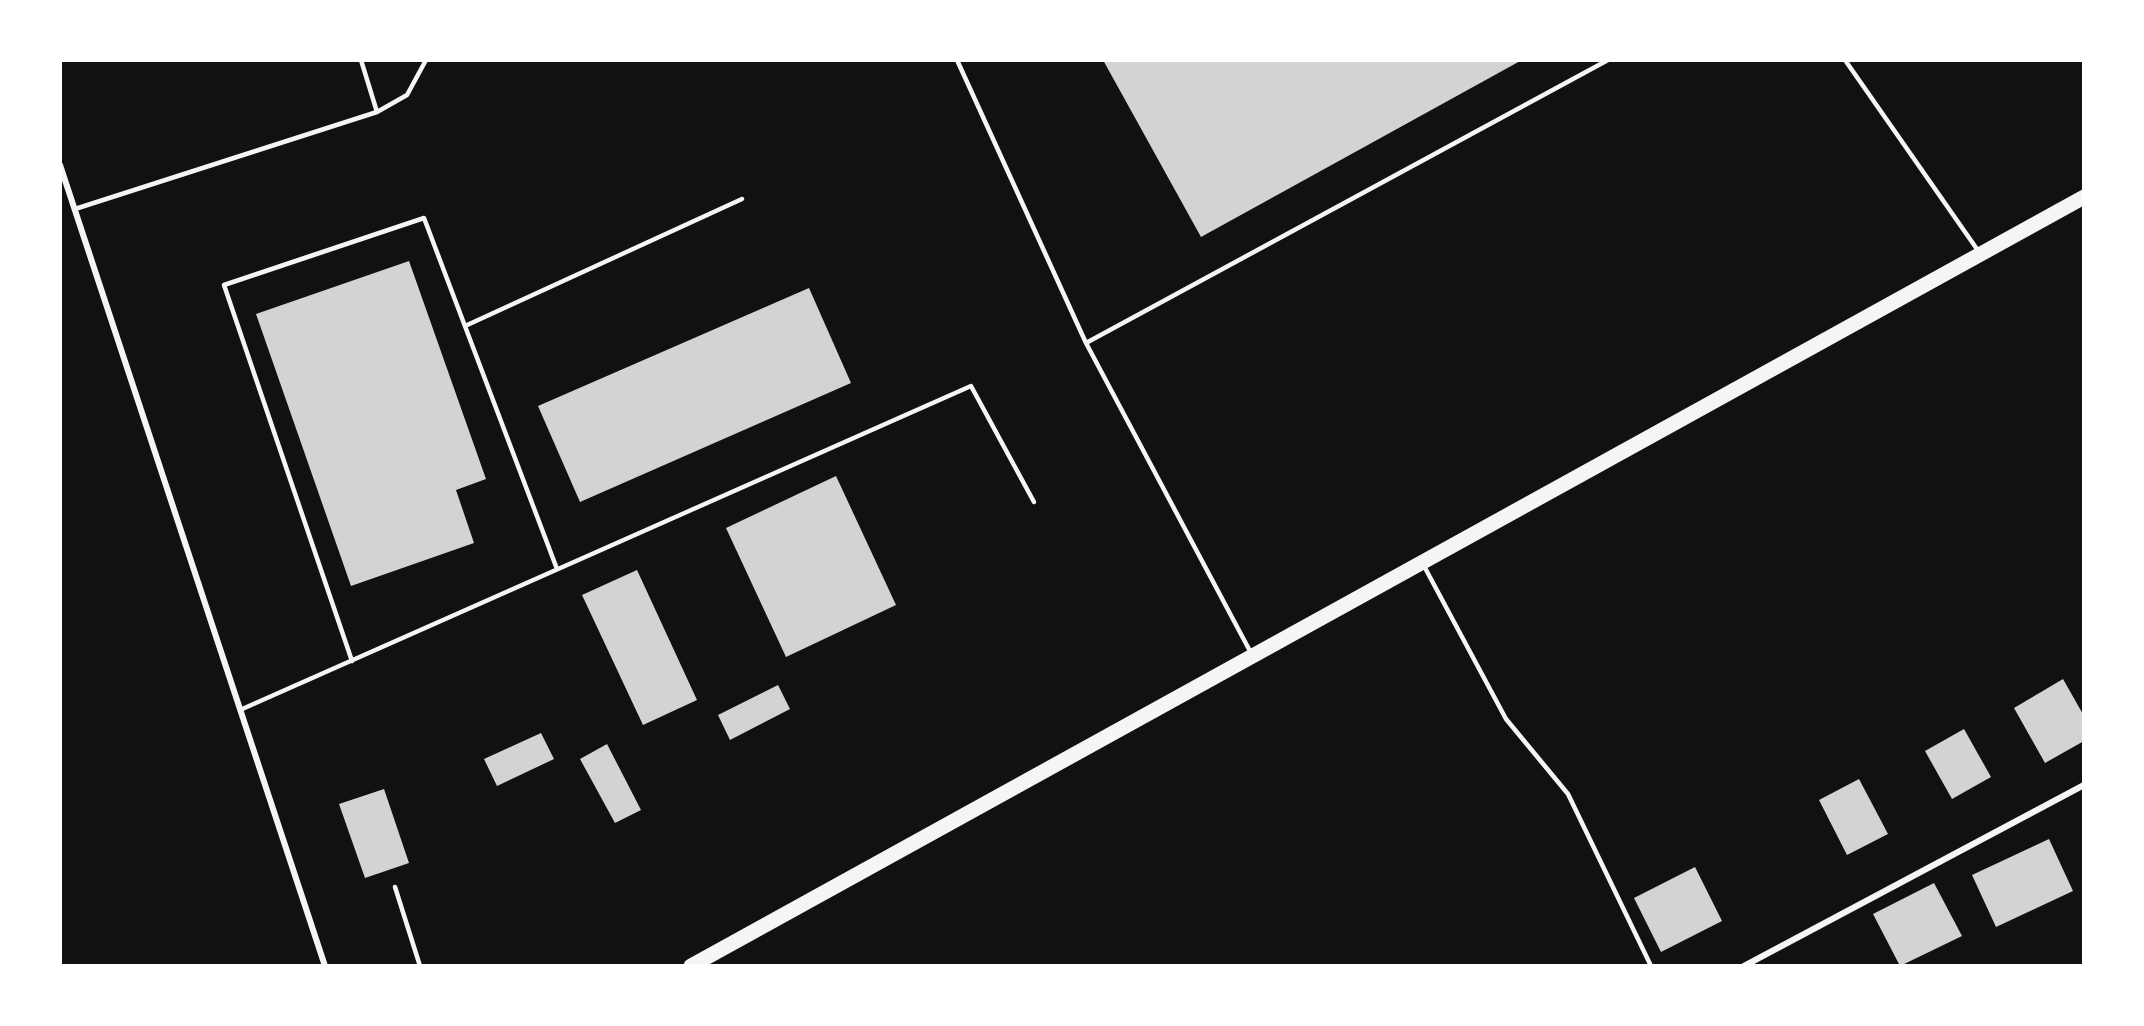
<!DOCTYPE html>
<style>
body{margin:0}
#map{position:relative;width:2144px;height:1026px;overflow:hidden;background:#111;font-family:"Noto Sans",sans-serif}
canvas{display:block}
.frame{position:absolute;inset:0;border:62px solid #fff;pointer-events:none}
</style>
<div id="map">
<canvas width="2144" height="1026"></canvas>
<div class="frame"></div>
</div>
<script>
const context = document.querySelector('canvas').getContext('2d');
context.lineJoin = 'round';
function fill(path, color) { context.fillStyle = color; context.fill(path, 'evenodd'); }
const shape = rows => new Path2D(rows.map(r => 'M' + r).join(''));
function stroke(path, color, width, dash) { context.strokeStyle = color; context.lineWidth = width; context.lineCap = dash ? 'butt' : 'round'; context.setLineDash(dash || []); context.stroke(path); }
const building = shape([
 [1103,60,1522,60,1201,237],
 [409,261,486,479,456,490,474,543,351,586,256,314],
 [809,288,851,383,580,502,538,406],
 [836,476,896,605,786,657,726,528],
 [637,570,697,700,643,725,582,595],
 [2063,679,2084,716,2084,741,2045,763,2014,708],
 [778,685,790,709,730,740,718,715],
 [1964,729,1991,777,1952,799,1925,751],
 [541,733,554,759,497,786,484,759],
 [607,744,641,810,615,823,580,759],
 [1859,779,1888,834,1847,855,1819,800],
 [384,789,409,863,365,878,339,804],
 [2049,839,2073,891,1996,927,1972,875],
 [1695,867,1722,921,1661,952,1634,898],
 [1934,883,1962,936,1900,966,1873,914]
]);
const service = shape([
 [361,60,377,112],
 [957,60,1086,343],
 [1845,60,1979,252],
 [75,209,377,112,407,95,426,60],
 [465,326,742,199],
 [1424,566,1506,719,1568,794,1651,966],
 [1251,653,1086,343,1608,60],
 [352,661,224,285,424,218,557,569],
 [240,710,971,386,1034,502],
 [395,887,420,966]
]);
const minor = shape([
 [60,165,325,966],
 [1744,966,2084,785]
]);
const primary = shape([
 [691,966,2084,197]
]);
fill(building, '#d3d3d3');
stroke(service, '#f5f5f5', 4.5);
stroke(minor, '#f5f5f5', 6);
stroke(primary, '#f5f5f5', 15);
</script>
